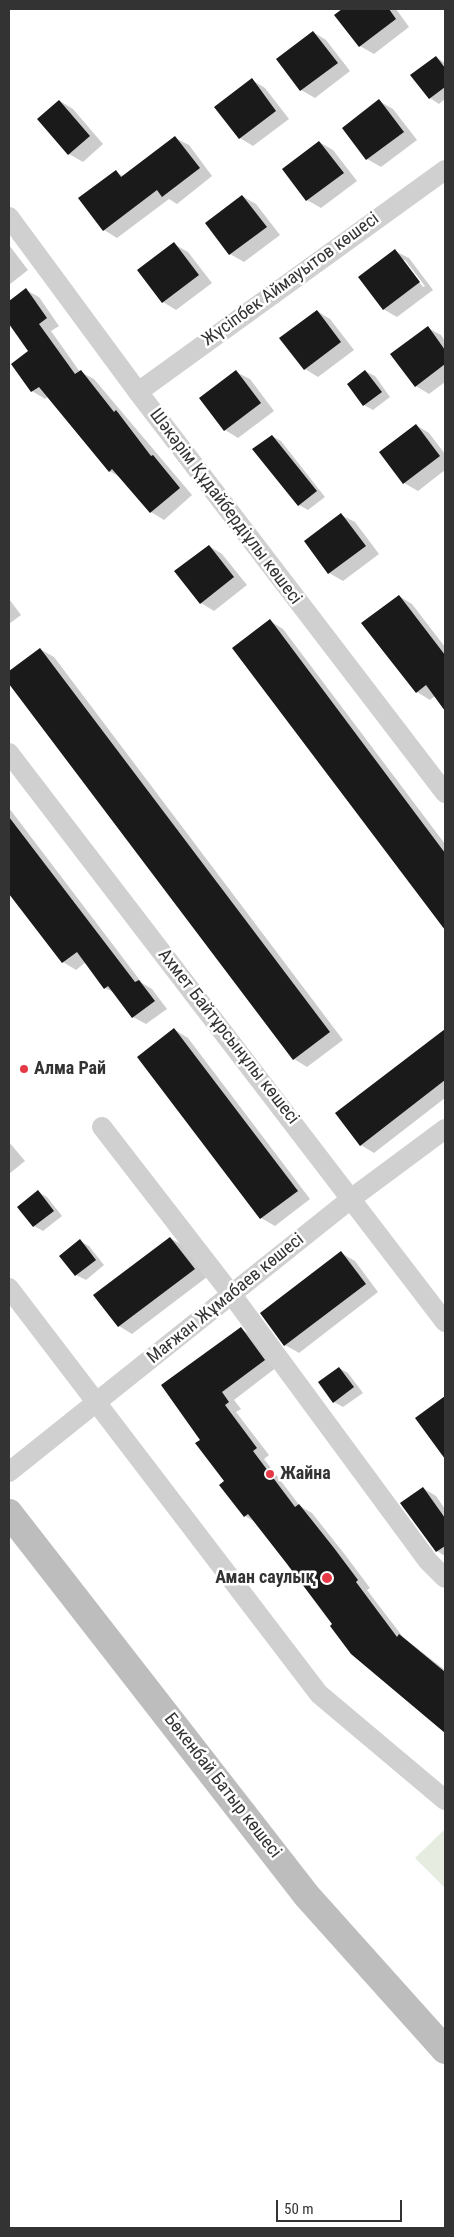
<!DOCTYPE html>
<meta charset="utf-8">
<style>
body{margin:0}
#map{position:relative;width:454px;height:2237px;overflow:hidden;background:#fff;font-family:"Roboto Condensed",sans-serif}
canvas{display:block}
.frame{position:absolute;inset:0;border:10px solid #333;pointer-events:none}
.scale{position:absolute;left:276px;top:2200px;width:126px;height:22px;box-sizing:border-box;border:2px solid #333;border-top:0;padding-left:6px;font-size:15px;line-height:18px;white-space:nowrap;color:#333;-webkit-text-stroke:4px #fff;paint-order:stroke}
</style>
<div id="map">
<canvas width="454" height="2237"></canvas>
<div class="frame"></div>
<div class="scale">50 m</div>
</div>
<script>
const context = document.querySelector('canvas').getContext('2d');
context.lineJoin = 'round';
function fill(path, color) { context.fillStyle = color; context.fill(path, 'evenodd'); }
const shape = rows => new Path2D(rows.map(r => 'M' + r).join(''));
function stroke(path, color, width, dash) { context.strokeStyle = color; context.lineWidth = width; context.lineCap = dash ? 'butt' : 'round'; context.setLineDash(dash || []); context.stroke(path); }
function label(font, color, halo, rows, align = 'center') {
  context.font = font + ' "Roboto Condensed",sans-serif'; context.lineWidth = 5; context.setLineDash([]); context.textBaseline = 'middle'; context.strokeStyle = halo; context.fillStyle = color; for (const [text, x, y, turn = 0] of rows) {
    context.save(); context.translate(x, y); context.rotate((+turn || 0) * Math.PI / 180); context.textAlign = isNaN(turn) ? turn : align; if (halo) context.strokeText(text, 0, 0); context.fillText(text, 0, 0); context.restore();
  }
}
const green = shape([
 [445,1829,445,1888,415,1858]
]);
const shadow = shape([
 [344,9,396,9,409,27,374,54,360,46,336,15],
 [313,32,326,40,350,71,315,98,301,90],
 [436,57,445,63,445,99,439,104,430,98],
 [252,80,265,88,289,119,253,146,240,138],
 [60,101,73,109,103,144,83,162,69,154,39,119],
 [379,101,393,109,417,140,381,167,367,159,344,128],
 [175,138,189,145,212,176,177,204,169,199,117,238,104,230,116,172,123,176],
 [319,142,333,150,357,181,321,208,307,200,284,169],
 [242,196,256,204,280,235,244,262,230,254,206,223],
 [174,244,188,252,212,283,176,310,163,302],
 [9,245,28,270,9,285],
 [395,251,409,258,433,290,397,317,383,309],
 [402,260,405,260,425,286,423,287],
 [26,290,39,297,59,326,51,331,80,372,94,379,192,495,164,520,151,512,122,478,109,471,48,397,45,399,32,391,13,364,30,352,9,322,9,302],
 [317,311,330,319,354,350,318,377,305,369],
 [428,328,441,335,445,341,445,382,429,394,416,386],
 [365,371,375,376,390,397,373,410,364,405],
 [236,372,250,379,274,411,238,438,225,430],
 [416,425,429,433,445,454,445,470,418,491,404,483],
 [272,436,281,441,325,497,308,510,299,505],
 [341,515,355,522,379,554,343,581,329,573],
 [209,546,222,554,247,585,214,611,201,603],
 [399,596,412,604,445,647,445,709,435,696,430,700,417,692],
 [9,599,21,615,9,624],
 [270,621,283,629,445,844,445,928,234,648],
 [40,649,54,657,343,1040,307,1067,294,1059,9,682,9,673],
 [9,808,142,983,152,989,167,1009,146,1024,133,1017,115,993,105,988,86,962,76,970,63,962,9,891],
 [175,1030,188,1038,310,1199,275,1226,261,1218,139,1057],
 [445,1030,445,1098,374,1153,361,1145,337,1114],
 [9,1142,25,1161,9,1174],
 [38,1192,47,1197,62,1216,43,1231,34,1226],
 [170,1238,184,1246,207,1277,132,1334,119,1326],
 [80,1241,89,1246,104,1265,86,1280,76,1275,61,1256],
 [341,1253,355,1261,378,1292,299,1353,285,1345],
 [241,1329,253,1336,277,1367,234,1400,241,1409,236,1412,269,1455,264,1459,300,1506,312,1513,346,1556,370,1588,367,1590,403,1637,445,1670,445,1732,352,1653,334,1624,257,1523,245,1516,201,1440],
 [339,1368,348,1373,363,1393,343,1407,334,1402],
 [445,1397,445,1456,417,1418],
 [423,1488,436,1496,445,1509,445,1556,437,1551]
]);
const building = shape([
 [342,9,389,9,396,19,359,47,334,15],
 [313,31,338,63,300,91,276,59],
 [436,56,445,68,445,87,429,99,410,75],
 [252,78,276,111,239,139,214,107],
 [379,99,404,132,366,160,342,128],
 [59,100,90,136,68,155,37,119],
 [175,136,200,168,162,197,157,190,103,231,78,198,116,170,121,177],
 [319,141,344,173,306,201,282,169],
 [242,195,267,227,229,255,205,223],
 [174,242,199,275,162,303,137,270],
 [395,249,420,282,383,310,358,277],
 [26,288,47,318,39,324,75,374,81,370,114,412,116,410,151,456,153,455,180,488,150,513,112,469,109,472,39,387,31,392,11,364,28,351,9,324,9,301],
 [317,310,341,342,304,370,279,338],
 [428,326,445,350,445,364,415,387,390,354],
 [236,370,261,403,224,431,199,398],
 [365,370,382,392,363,406,347,384],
 [416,424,440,456,403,484,379,452],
 [272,435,317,491,298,506,252,449],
 [341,513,366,546,328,574,304,541],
 [209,545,234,577,200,604,174,571],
 [399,595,445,655,445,711,426,685,416,693,361,623],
 [270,619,445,853,445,930,232,648],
 [40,648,330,1032,293,1060,9,684,9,671],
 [9,817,135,982,139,980,155,1001,132,1018,108,986,104,989,77,952,62,963,9,894],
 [174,1028,298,1191,260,1219,137,1057],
 [445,1029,445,1080,360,1146,335,1113],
 [38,1190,54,1211,33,1227,17,1207],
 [170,1237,195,1269,118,1327,93,1295],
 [80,1239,96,1260,75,1276,59,1256],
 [341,1251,366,1284,284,1346,260,1313],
 [241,1327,265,1360,222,1392,229,1402,225,1405,257,1448,253,1451,295,1507,299,1504,334,1548,358,1580,356,1582,397,1637,399,1634,445,1672,445,1733,351,1654,330,1626,332,1624,287,1564,248,1514,244,1517,219,1485,224,1481,195,1443,200,1440,161,1385],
 [339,1367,354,1387,333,1403,318,1382],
 [445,1396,445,1459,415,1418],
 [423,1487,445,1518,445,1546,436,1552,400,1503]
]);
const minor = shape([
 [9,217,138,392,445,793],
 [138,392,445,170],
 [9,753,445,1322],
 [102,1127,232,1295,428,1561,445,1578],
 [9,1288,319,1694,445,1800],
 [9,1472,352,1198,445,1129]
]);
const secondary = shape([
 [9,1513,307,1896,445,2050]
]);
const markers = [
 [24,1069,5,"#e63946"],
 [270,1474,5,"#e63946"],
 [327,1578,6,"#e63946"]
];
const streetNames = [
 ["Жүсіпбек Аймауытов көшесі",291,280,-36],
 ["Шәкәрім Құдайбердіұлы көшесі",225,507,53],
 ["Ахмет Байтұрсынұлы көшесі",228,1037,52],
 ["Мағжан Жұмабаев көшесі",226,1299,-39],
 ["Бөкенбай Батыр көшесі",222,1786,52]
];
const poiNames = [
 ["Алма Рай",34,1069],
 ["Жайна",280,1474],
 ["Аман саулық",316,1578,"right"]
];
fill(green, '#e6ecdf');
fill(shadow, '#0003');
fill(building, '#1a1a1a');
stroke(minor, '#d0d0d0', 20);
stroke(secondary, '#bdbdbd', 28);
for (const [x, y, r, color] of markers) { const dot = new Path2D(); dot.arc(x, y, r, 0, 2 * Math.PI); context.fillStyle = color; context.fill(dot); stroke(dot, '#fff', 2); }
label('18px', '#333', '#fff', streetNames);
label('bold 18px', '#333', '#fff', poiNames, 'left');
</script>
